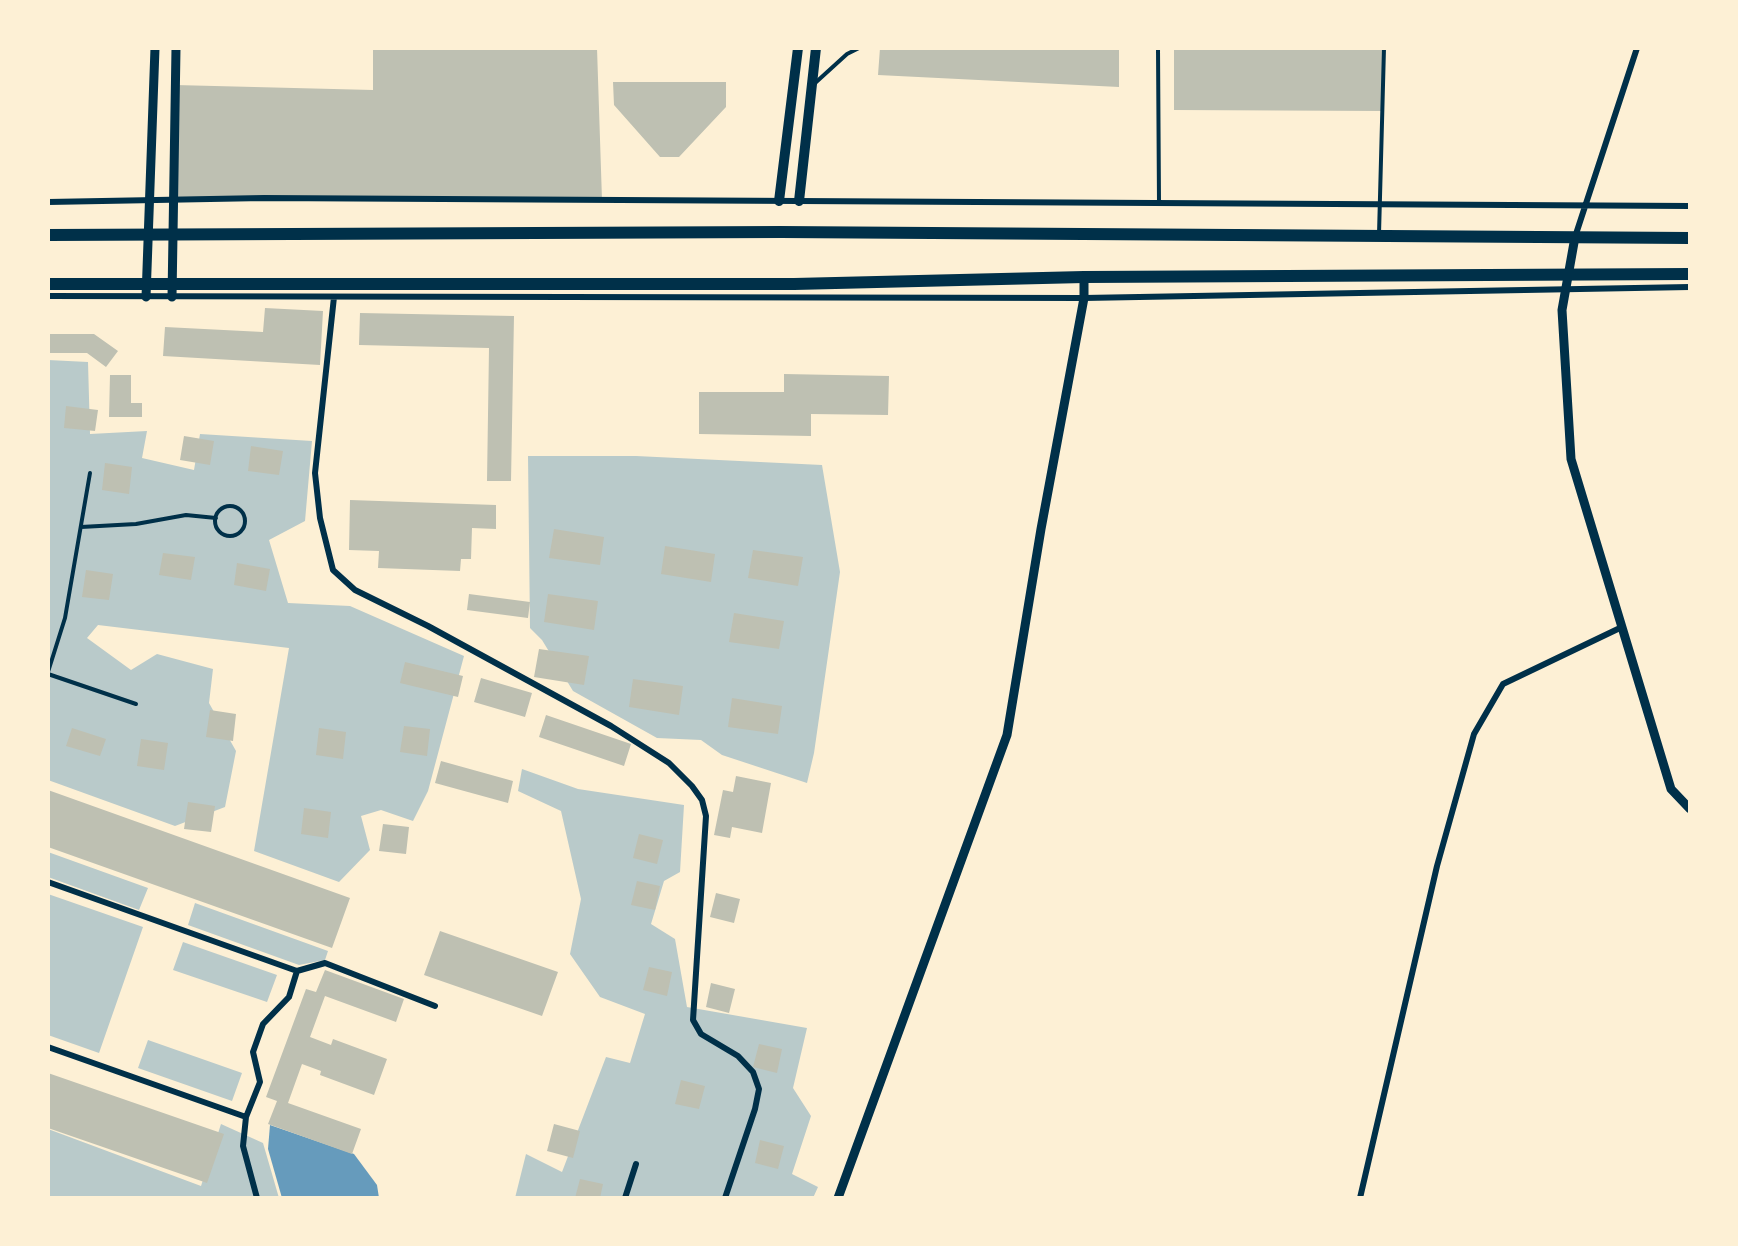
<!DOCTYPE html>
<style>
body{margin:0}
#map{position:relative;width:1738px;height:1246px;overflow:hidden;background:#fdf0d5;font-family:Signika,sans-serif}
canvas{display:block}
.frame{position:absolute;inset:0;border:50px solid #fdf0d5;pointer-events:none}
</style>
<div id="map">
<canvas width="1738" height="1246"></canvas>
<div class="frame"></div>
</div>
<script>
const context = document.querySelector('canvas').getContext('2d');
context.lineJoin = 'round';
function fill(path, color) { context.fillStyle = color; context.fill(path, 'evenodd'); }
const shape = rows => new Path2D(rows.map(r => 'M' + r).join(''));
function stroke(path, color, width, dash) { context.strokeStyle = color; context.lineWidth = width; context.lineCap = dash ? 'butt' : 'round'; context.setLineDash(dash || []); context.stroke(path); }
const green = shape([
 [48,360,88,362,90,434,147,431,142,458,194,470,200,434,312,441,305,521,269,540,288,603,350,606,464,656,428,791,413,821,381,810,361,816,370,850,339,882,254,851,289,648,98,625,87,638,131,670,157,654,213,669,209,703,236,751,225,807,175,826,48,780],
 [528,456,636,456,822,465,840,572,814,753,807,783,722,755,701,740,657,738,573,691,542,640,530,628],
 [522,769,578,789,684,805,680,872,664,881,651,924,675,939,687,1007,807,1028,793,1088,811,1116,792,1174,818,1187,813,1198,515,1198,526,1154,562,1172,606,1057,630,1063,645,1014,600,997,570,954,581,899,561,811,518,791],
 [48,852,148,888,139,910,48,877],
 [48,894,143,927,99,1053,48,1035],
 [195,903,328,951,325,960,299,965,188,925],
 [183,942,277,975,267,1002,173,970],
 [148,1040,242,1073,232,1101,138,1068],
 [221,1124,263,1143,279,1198,48,1198,48,1129,201,1186]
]);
const water = shape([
 [270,1125,354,1154,377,1185,379,1198,282,1198,268,1149]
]);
const building = shape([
 [373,48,597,48,602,200,172,201,175,85,373,90],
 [880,48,1119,48,1119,87,878,75],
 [1174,48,1382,48,1382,111,1174,110],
 [613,82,726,82,726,107,679,157,660,157,614,105],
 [265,308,323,311,320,365,163,356,165,327,263,332],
 [360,313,514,316,511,481,487,481,489,348,359,345],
 [48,334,94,334,118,351,106,367,87,353,48,353],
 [784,374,889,376,888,415,811,414,811,436,699,434,699,392,784,392],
 [110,375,131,375,131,403,142,403,142,417,109,417],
 [66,406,98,410,95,431,64,428],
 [184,436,214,441,210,465,180,460],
 [251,446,283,451,279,475,248,471],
 [105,463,132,467,129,494,102,490],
 [350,500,496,505,496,529,472,528,471,559,461,559,460,571,378,568,379,551,349,550],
 [554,529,604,537,600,565,549,558],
 [665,546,715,554,711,582,661,574],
 [753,550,803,557,798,586,748,578],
 [163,553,195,557,191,580,159,575],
 [237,563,270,569,266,591,234,585],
 [86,570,113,574,109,600,82,597],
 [469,594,530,602,528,618,467,610],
 [548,594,598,601,594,630,544,622],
 [734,613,784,621,779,649,729,642],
 [539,649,589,656,584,685,534,677],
 [405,662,463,676,458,697,400,683],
 [481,678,532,693,525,717,474,702],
 [633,679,683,686,679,715,629,707],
 [732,698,782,706,778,734,728,727],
 [210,710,236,714,233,741,206,737],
 [546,715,631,744,624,766,539,737],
 [404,726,430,729,427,756,400,752],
 [72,728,106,739,100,756,66,746],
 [319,728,346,732,343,759,316,755],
 [141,739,168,743,164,770,137,766],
 [441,761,513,781,508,803,435,783],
 [736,776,771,783,762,833,732,827,730,838,714,835,723,790,733,792],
 [48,790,350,898,332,948,48,847],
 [188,802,215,806,211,832,184,829],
 [304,808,331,812,328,838,301,834],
 [383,824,409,827,406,854,379,851],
 [639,834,663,840,657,864,633,858],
 [637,881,660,886,655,910,631,905],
 [716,893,740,899,734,923,710,917],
 [440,931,558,972,542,1016,424,975],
 [649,967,672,972,667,996,643,990],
 [325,970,404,999,396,1022,325,996,310,1037,331,1045,333,1039,387,1059,374,1095,320,1075,321,1071,302,1064,288,1103,361,1129,352,1154,268,1124,277,1101,266,1097,306,989,316,992],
 [711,983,735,989,729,1013,706,1007],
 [759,1044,782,1049,777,1073,753,1067],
 [48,1073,224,1134,207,1183,48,1128],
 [681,1080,705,1086,699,1109,675,1104],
 [554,1124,580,1131,573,1158,547,1151],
 [760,1140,784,1146,778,1169,755,1163],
 [580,1179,603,1184,600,1198,575,1198]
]);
const service = shape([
 [1158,48,1159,203],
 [814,84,847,54,859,48],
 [1379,234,1384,48],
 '215 521a15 15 0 1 1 30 0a15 15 0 1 1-30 0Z',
 [81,527,136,524,186,515,216,518],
 [48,672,65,618,90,473],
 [48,674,136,704]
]);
const minor = shape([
 [48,202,264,198,1690,206],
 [1575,237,1637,48],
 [48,296,1084,298,1690,287],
 [334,297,315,473,320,518,333,570,355,590,428,626,611,726,669,763,692,786,702,800,706,816,693,1020,701,1034,738,1056,753,1072,759,1089,755,1109,725,1198],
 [48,882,297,971,325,963,435,1006],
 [48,1047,246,1117],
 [257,1198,243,1146,246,1117,260,1082,253,1052,263,1024,289,997,297,971],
 [625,1198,636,1164],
 [1360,1198,1437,866,1474,734,1503,684,1622,627]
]);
const tertiary = shape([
 [1575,237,1562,310,1571,459,1671,789,1690,809],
 [146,297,155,48],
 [172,297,176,48],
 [838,1198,1007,735,1041,529,1084,298,1084,277]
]);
const secondary = shape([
 [779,201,798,48],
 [799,201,816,48]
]);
const trunk = shape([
 [48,235,780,232,1690,238],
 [48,284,794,284,1084,277,1690,274]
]);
fill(green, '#b9caca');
fill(water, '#669bbc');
fill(building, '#bec0b2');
stroke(service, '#003049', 4);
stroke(minor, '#003049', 6);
stroke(tertiary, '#003049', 9);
stroke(secondary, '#003049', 10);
stroke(trunk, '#003049', 12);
</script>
